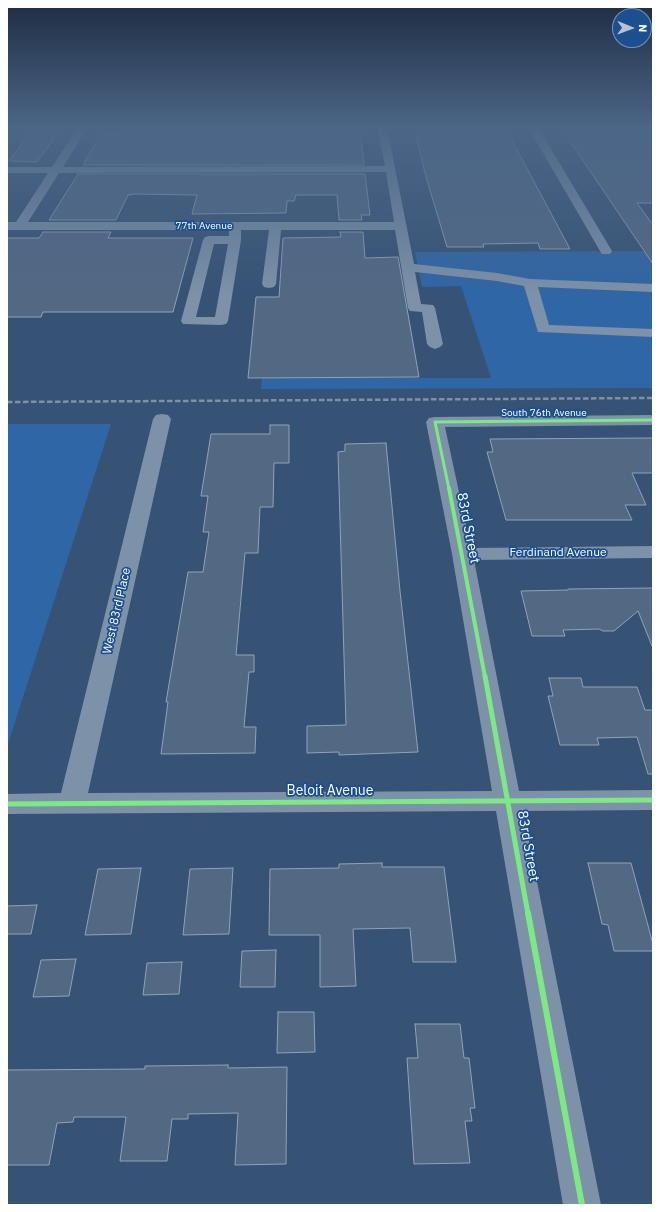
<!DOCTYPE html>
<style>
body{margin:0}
#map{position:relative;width:660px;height:1212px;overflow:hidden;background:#365274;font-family:"IBM Plex Sans",sans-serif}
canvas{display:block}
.frame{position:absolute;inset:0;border:8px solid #fff;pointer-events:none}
.north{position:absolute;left:612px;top:8px;width:40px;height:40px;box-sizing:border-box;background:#1b4f8f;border:1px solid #7695bc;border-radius:50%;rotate:91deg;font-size:11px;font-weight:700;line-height:16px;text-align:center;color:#fff}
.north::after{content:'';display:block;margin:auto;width:14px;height:18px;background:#b9c2ce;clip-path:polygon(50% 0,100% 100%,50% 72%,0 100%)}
</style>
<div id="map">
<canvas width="660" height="1212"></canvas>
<div class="frame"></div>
<div class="north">N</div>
</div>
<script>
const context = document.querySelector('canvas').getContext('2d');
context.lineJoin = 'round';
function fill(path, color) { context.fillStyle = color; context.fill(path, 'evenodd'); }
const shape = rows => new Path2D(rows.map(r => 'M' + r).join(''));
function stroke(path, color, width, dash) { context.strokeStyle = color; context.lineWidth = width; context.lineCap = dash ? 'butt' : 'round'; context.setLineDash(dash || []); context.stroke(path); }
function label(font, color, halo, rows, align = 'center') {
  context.font = font + ' "IBM Plex Sans",sans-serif'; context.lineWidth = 3.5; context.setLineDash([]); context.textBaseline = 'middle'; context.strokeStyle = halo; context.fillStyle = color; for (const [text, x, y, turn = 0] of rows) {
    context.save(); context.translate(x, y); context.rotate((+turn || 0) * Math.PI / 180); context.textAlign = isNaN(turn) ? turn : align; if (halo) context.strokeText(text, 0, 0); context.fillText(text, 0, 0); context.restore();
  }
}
const green = shape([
 [653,251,653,388,261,389,262,378,491,378,461,286,422,287,415,252],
 [7,424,111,424,7,747]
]);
const building = shape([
 [417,131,507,131,570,249,540,249,538,243,483,244,484,247,447,247,426,177,416,136,419,136,417,131],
 [563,131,653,131,653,203,637,203,653,225,653,264,563,131],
 [360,132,364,165,83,165,100,135,169,133,360,132],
 [30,133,58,133,37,162,9,161,30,133],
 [78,174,365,174,370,215,361,215,362,220,339,220,337,195,296,195,294,201,287,201,286,213,192,214,197,195,134,194,128,195,116,220,49,220,78,174],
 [43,232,111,232,108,238,193,238,173,312,43,312,41,317,7,317,7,238,39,238,43,232],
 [340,232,363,232,365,258,398,257,419,377,248,378,256,297,279,297,283,238,341,237,340,232],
 [270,425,289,425,289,463,274,463,273,507,260,507,258,553,245,553,236,655,254,655,254,672,249,672,244,727,256,727,255,753,161,754,168,702,166,702,188,572,203,572,209,532,203,532,208,496,201,496,211,434,270,434,270,425],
 [653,438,653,473,632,473,646,505,625,505,632,520,506,520,487,452,493,452,490,439,653,438],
 [386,443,400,591,418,752,339,755,339,752,307,753,307,726,346,725,338,452,345,451,345,444,386,443],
 [653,588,653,646,652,646,638,611,614,631,603,631,599,629,563,630,565,636,532,636,521,591,568,590,568,589,653,588],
 [549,678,581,678,583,687,637,687,645,710,653,710,653,774,648,774,637,737,597,738,599,745,560,745,548,696,553,696,549,678],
 [382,863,382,867,444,867,456,962,413,962,410,928,353,929,356,986,320,987,320,935,269,935,270,869,339,868,339,864,382,863],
 [588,863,631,863,653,944,653,951,614,951,608,925,602,924,588,863],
 [141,868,131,934,85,935,98,869,141,868],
 [233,868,229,934,183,935,190,869,233,868],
 [37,905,31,934,7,934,7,906,37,905],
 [276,950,275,987,240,987,242,951,276,950],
 [76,959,69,996,33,997,41,960,76,959],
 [182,962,179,994,143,995,147,963,182,962],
 [278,1012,314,1012,315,1052,277,1053,278,1012],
 [415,1024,460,1024,464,1058,469,1058,475,1108,470,1108,472,1121,465,1121,470,1163,414,1164,407,1058,418,1058,415,1024],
 [228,1065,228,1068,287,1067,286,1164,235,1165,238,1113,188,1114,188,1119,172,1119,167,1161,120,1161,126,1117,74,1117,73,1122,57,1123,49,1165,7,1165,7,1070,145,1069,145,1066,228,1065]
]);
const minor = shape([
 [78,127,88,127,63,167,385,166,377,127,387,127,414,264,497,273,530,279,653,284,653,292,538,287,549,325,653,329,653,337,538,332,524,286,497,281,415,272,421,304,433,305,435,308,443,344,440,347,435,349,430,347,427,344,422,312,410,311,408,308,395,230,281,230,276,284,274,287,269,288,264,287,262,284,269,230,241,230,241,240,228,321,226,324,221,325,183,324,181,321,203,240,205,237,209,236,229,236,229,230,7,230,7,222,16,222,48,173,7,173,7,167,52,167,78,127],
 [386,172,394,222,28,222,59,173,386,172],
 [214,244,228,244,215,317,196,317,214,244],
 [528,127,538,127,612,251,610,254,602,254,600,251,528,127],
 [162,414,168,415,171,419,88,793,492,791,452,554,426,422,429,418,435,417,653,415,653,425,445,427,471,548,653,546,653,558,474,560,519,791,653,790,653,810,523,811,601,1205,563,1205,496,811,7,814,7,794,61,793,153,419,156,415,162,414]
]);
const rail = shape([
 [7,402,653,398]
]);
const cyclewayFar3 = shape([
 [449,489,435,422,653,420]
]);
const cyclewayFar2 = shape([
 [449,488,485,677]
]);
const cyclewayFar1 = shape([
 [485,676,528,914],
 [7,804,653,800]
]);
const cycleway = shape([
 [528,913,582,1205]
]);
const farStreetnames = [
 ["77th Avenue",204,226],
 ["South 76th Avenue",544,413]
];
const streetNames = [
 ["Ferdinand Avenue",558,553],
 ["West 83rd Place",117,611,-77]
];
const nearStreetnames = [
 ["83rd Street",468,528,79],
 ["Beloit Avenue",330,791],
 ["83rd Street",528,846,80]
];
fill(green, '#2f66a5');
fill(building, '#526984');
stroke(building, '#92a2b6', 1);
fill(minor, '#7d92a8');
stroke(rail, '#7e92a7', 2.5, [5.5, 2.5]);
stroke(cyclewayFar3, '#7ce984', 3);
stroke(cyclewayFar2, '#7ce984', 4);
stroke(cyclewayFar1, '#7ce984', 5);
stroke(cycleway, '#7ce984', 6);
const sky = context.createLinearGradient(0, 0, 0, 297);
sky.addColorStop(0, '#1e2d40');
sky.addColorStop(0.43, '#4c6688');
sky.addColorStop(1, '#4c668800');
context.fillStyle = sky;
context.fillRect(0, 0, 660, 297);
label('10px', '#fff', '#1b4f8f', farStreetnames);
label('12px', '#fff', '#1b4f8f', streetNames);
label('14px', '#fff', '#1b4f8f', nearStreetnames);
</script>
